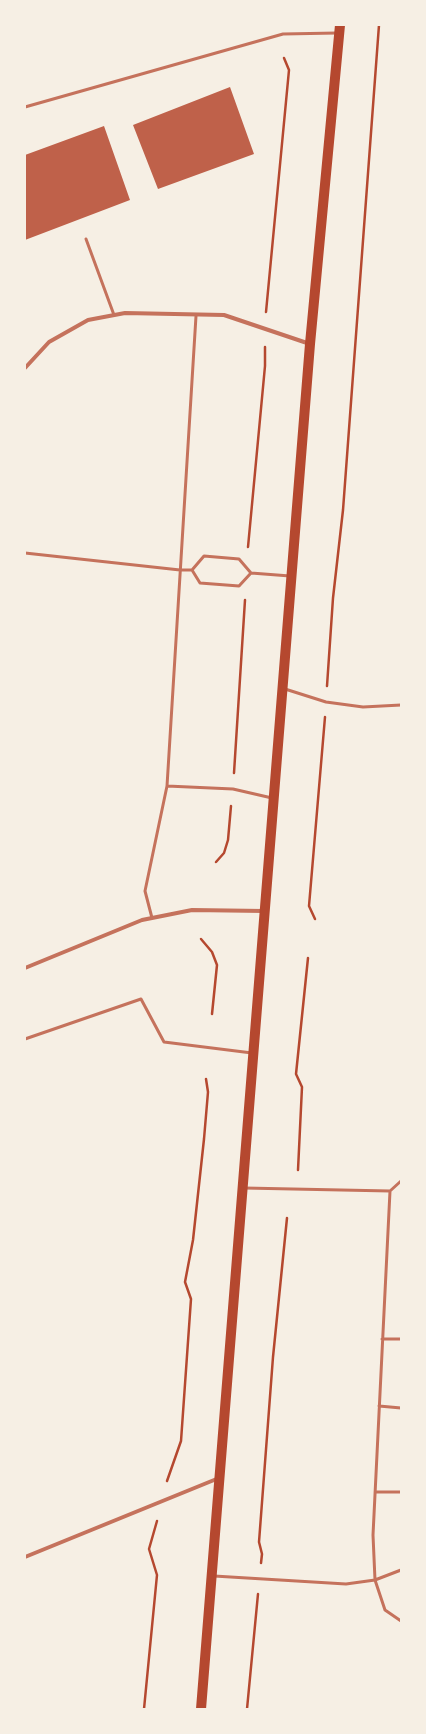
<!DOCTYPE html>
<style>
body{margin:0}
#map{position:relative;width:426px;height:1734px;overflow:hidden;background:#f6efe4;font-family:Montserrat,sans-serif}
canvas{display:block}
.frame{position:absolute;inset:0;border:26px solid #f6efe4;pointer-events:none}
</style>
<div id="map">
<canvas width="426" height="1734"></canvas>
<div class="frame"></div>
</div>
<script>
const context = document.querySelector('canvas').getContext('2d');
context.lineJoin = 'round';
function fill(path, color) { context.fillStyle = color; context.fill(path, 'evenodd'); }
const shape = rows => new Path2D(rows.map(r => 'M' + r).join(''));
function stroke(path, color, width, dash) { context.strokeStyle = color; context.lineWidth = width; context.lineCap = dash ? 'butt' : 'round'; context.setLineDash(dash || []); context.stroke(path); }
const building = shape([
 [230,87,254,154,158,189,133,125],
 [104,126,130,200,25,240,25,155]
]);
const path = shape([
 [266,312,289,70,284,58],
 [248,547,265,366,265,347],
 [327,686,333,598,343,510,379,25],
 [234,773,245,600],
 [216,862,224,853,228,840,231,806],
 [315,919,309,906,325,717],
 [201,939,212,952,217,965,212,1014],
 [298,1170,302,1087,296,1074,308,958],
 [167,1481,181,1441,191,1299,185,1282,193,1240,204,1139,208,1092,206,1079],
 [261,1563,262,1554,259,1542,273,1357,287,1218],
 [144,1709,157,1575,149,1549,157,1521],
 [247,1709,258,1594]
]);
const service = shape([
 [25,107,283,34,337,33],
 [86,239,114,315],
 [196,316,167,786,233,789,272,798],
 [25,553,180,570,192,570],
 [251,573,239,586,200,583,192,570,204,556,239,559,251,573,290,576],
 [285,689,326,702,363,707,401,705],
 [152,918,145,891,167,786],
 [25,1039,141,999,164,1042,252,1053],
 [244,1188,390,1191,401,1181],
 [390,1191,373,1535,375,1580,385,1610,401,1621],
 [382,1339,401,1339],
 [379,1406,401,1408],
 [375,1492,401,1492],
 [214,1576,346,1584,375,1580,401,1570]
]);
const minor = shape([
 [25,368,49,342,88,320,125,313,224,315,310,344],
 [25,968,142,920,192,910,264,911],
 [25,1557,219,1478]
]);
const primary = shape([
 [201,1709,310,344,340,25]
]);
fill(building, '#bf614a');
stroke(path, '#b5482f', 2.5);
stroke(service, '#c5725c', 3);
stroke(minor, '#c5725c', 4);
stroke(primary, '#b5482f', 10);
</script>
